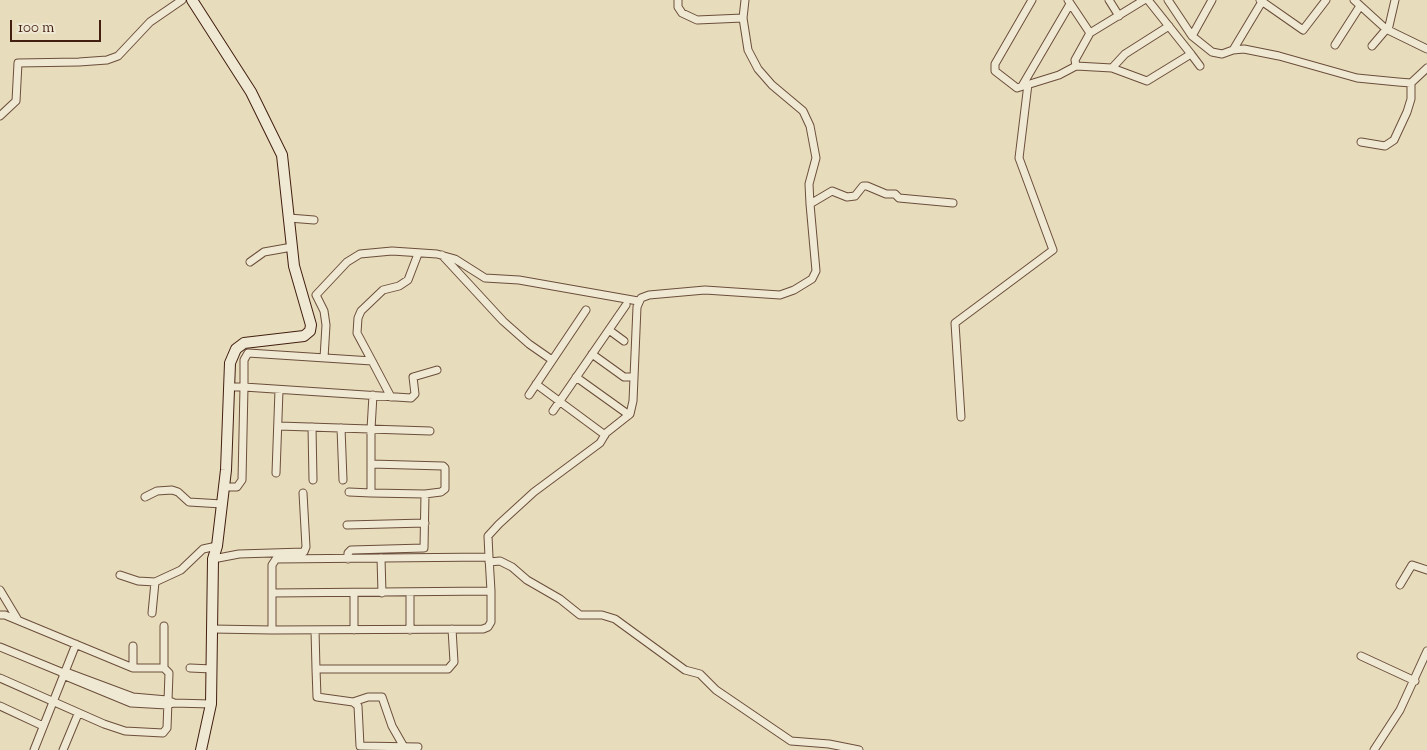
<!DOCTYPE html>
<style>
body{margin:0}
#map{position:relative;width:1427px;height:750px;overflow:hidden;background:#e7dcbb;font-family:"Sorts Mill Goudy",serif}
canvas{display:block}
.scale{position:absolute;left:10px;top:20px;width:91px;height:22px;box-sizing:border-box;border:2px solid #421f10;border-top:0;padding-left:6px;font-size:15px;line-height:18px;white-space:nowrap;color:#421f10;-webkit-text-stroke:4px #efe8d3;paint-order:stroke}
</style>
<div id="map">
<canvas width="1427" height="750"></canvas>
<div class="scale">100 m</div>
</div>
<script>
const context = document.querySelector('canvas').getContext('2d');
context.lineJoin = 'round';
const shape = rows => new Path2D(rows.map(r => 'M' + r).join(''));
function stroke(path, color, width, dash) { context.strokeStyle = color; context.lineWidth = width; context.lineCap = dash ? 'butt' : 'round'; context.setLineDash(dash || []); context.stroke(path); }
const street = shape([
 [678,0,678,7,682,13,697,20,743,18],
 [745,0,743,18,748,50,758,69,772,85,803,111,810,126,816,158,809,184,810,204],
 [1032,0,995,64,995,71,1017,88,1059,75,1076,66,1112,68,1147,81,1191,54,1148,0],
 [1068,0,1090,33],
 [1109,0,1119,16],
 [1168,0,1192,36,1212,52,1222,54,1233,50,1263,0],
 [1260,0,1303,30,1326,0],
 [1354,0,1386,29,1427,49],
 [1192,36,1212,0],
 [1335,45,1360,6],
 [1372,46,1389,26,1395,0],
 [1233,50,1244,49,1279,56,1357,78,1398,82,1411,83,1427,68],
 [1191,54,1200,66],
 [1076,66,1075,60,1090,33,1144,0],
 [1112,68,1125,54,1169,26],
 [1022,86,1070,4],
 [0,116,16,101,18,63,79,62,107,60,118,56,150,22,182,0],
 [1361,142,1385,146,1394,140,1407,112,1411,99,1411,83],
 [289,218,314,220],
 [442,255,503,321,529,344,552,360],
 [250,262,264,252,292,247],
 [609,330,624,341],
 [592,354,624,377,633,377],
 [324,358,326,325,324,311,316,295,347,262,360,254,392,251,437,254,455,259,485,278,519,280,638,301],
 [372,361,357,333,358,318,361,311,383,290,399,286,408,280,418,254],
 [576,377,629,415],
 [536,384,605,435],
 [229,387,244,387,244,360,248,353,372,361,391,397],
 [529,395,586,310],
 [553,411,626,305],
 [961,417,955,323,1053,250,1019,158,1028,84],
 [279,426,430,431],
 [312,427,313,480],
 [341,428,343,480],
 [371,464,443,466,445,468,445,489,441,492,425,494,371,493,371,429,373,395],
 [276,473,279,390],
 [224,487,237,487,242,480,244,387,411,398,415,394,413,377,437,370],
 [349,492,371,493],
 [145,497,157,491,172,490,178,492,189,502,222,504],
 [347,525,425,523],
 [489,557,488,536,499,524,534,492,600,443,606,433,630,414,633,401,637,307,641,298,649,295,705,290,780,295,794,290,812,279,816,271,810,204,832,191,847,197,855,196,863,186,867,186,886,194,895,194,899,198,953,203],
 [381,558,382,593],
 [213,559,239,554,304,552,306,547,303,493],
 [348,559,348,553,351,550,424,548,425,494],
 [489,562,500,561,512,567,527,580,560,599,580,615,602,615,615,619,685,670,700,674,716,690,791,741,829,744,859,750],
 [120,575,138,581,155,582],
 [1400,585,1412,565,1427,570],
 [0,590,18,620],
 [272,593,272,565,276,559,489,557,491,591],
 [354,593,354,630],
 [410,593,410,630],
 [152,613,155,582,181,570,203,549,217,546],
 [0,615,5,615,133,668,164,668,164,626],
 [212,629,272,630,483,629,488,627,491,622,491,591,272,593,272,630],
 [315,630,316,669],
 [133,646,133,668],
 [0,647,61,672,66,672,133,697,167,700,174,703],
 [1361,656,1415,681],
 [190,668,212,669],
 [63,675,131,703,167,705,174,703,211,704],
 [0,678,104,724,125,731,163,733,167,728,169,673,164,668],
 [353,702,368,697,382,697,392,726,404,747],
 [0,706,43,726],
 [418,747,360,746,358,706,353,702,317,697,316,669,448,669,454,662,452,629],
 [34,750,76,644],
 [63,750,78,714],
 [1374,750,1400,710,1427,651]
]);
const secondary = shape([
 [192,0,251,92,282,155,294,266,311,325,310,331,304,336,244,343,236,349,230,363,226,470,217,546,213,559,211,704,201,750]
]);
stroke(street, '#6b4e3b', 9);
stroke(secondary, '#421f10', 12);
stroke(street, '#efe8d3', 7);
stroke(secondary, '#efe8d3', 10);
</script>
